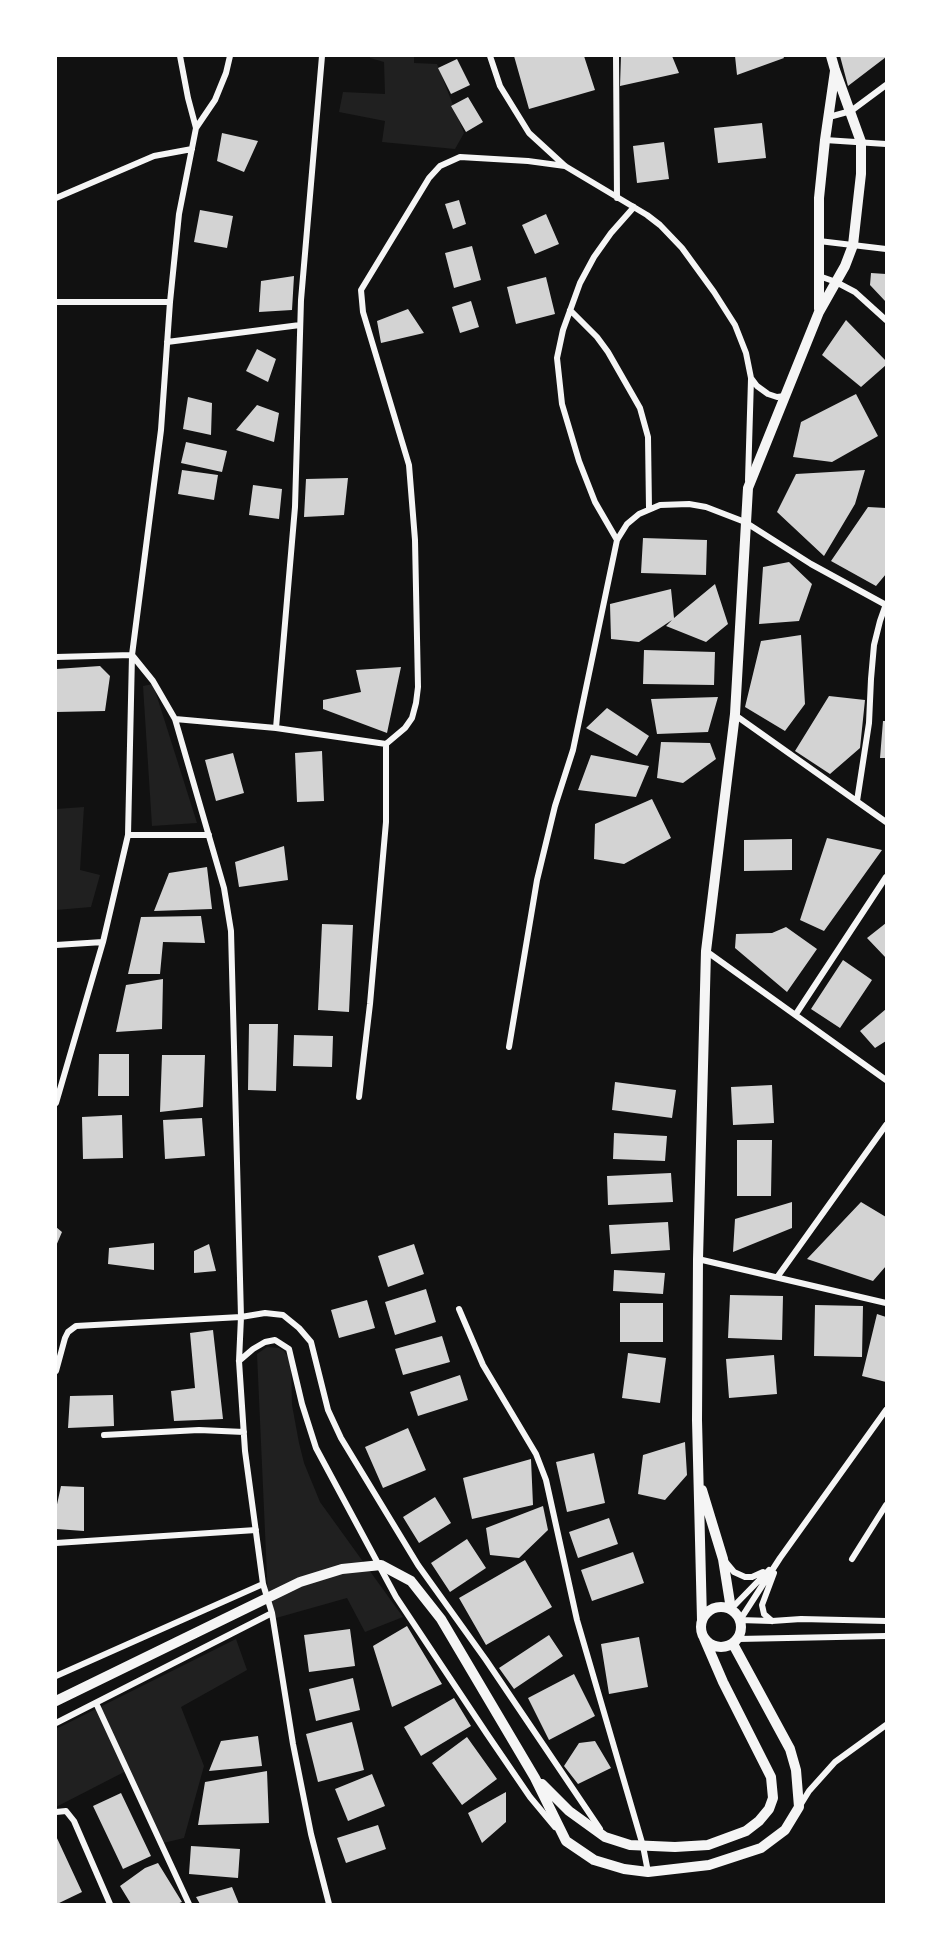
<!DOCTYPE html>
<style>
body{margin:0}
#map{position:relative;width:942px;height:1960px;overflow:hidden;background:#111;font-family:Rubik,sans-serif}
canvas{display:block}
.frame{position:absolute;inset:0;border:57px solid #fff;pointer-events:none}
</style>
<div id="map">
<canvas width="942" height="1960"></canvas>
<div class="frame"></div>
</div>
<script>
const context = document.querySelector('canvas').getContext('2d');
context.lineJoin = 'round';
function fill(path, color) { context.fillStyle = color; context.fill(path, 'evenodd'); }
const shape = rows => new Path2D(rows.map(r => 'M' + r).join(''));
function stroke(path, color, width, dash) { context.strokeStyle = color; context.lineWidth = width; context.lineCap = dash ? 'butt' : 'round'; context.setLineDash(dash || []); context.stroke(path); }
const green = shape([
 [370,56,414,56,414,63,437,64,464,133,455,149,382,142,385,121,339,112,343,92,385,94,384,62,370,58],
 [153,684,197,823,152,826,143,686],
 [84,807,80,870,100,875,91,907,56,910,56,809],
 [267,1347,279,1348,284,1351,291,1362,292,1405,299,1443,304,1463,320,1502,403,1617,365,1632,347,1598,269,1620,257,1354],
 [236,1639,247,1670,181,1707,204,1766,184,1838,159,1844,126,1771,56,1807,56,1729]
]);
const building = shape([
 [514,56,584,56,595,90,529,109],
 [621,56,672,56,679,73,620,86],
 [735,56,783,56,784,58,737,75],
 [840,56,886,56,886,57,848,86],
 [457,59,470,85,451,94,438,68],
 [468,97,483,122,466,132,451,106],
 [762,123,766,158,718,163,714,128],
 [222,133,258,141,244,172,217,161],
 [664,142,669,179,637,183,633,146],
 [459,200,466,224,453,229,445,204],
 [200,210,233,216,227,248,194,242],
 [546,214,559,244,535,254,522,225],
 [472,246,481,280,454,288,445,253],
 [871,273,886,274,886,302,870,285],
 [294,276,292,310,259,312,261,281],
 [546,277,555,314,516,324,507,287],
 [471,301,479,327,460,333,452,307],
 [408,309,424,333,381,343,377,321],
 [846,320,886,361,886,365,861,387,822,355],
 [257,349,276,359,268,382,246,371],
 [856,394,878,436,832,462,793,457,801,422],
 [188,397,212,403,211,435,183,429],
 [257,405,279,413,274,442,236,430],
 [186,442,227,451,222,472,181,463],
 [182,470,218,475,214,500,178,494],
 [865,470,855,504,824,556,777,512,796,474],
 [348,478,344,515,304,517,306,479],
 [253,485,282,489,279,519,249,515],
 [868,507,886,508,886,574,876,586,831,561],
 [643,538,707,540,706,575,641,573],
 [789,562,812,584,799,621,759,624,763,567],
 [715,584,728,624,706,642,666,626,672,620,639,642,611,639,610,604,671,589,674,618],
 [801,635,805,704,785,731,745,707,761,641],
 [644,650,715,652,714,685,643,684],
 [100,666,110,676,105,711,56,712,56,669],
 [401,667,387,733,323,709,323,700,361,692,356,670],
 [829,696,865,700,860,748,830,774,795,751],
 [718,697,708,732,657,734,651,699],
 [607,708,649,736,637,756,586,728],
 [883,721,886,721,886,758,880,758],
 [661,742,710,743,716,759,683,783,657,778],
 [322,751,324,801,297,802,295,753],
 [233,753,244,793,216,801,205,760],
 [591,755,649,766,636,797,578,790],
 [652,799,671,838,624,864,594,859,595,824],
 [827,838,882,850,824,931,800,920],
 [792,839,792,870,744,871,744,840],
 [284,846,288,880,239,887,235,862],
 [207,867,212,909,154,911,169,873],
 [201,916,205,943,163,942,160,974,128,974,141,917],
 [886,923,886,958,867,938],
 [322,924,353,925,349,1012,318,1010],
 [786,927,817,949,787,992,735,948,736,934,772,933],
 [843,960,872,980,840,1028,811,1009],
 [163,979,162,1029,116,1032,126,985],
 [886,1009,886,1041,875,1048,860,1031],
 [249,1024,278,1024,276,1091,248,1090],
 [294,1035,333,1036,332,1067,293,1066],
 [99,1054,129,1054,129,1096,98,1096],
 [162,1055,205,1055,203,1107,160,1112],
 [615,1082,676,1090,672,1118,612,1110],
 [772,1085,774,1123,733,1125,731,1087],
 [122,1115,123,1158,83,1159,82,1117],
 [202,1118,205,1156,165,1159,163,1120],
 [614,1133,667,1136,665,1161,613,1159],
 [737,1140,772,1140,771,1196,737,1196],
 [671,1173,673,1202,608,1205,607,1176],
 [792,1202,792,1228,733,1252,735,1219],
 [861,1202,886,1217,886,1266,873,1281,807,1259],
 [668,1222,670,1250,611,1254,609,1225],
 [56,1227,62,1232,56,1246],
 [154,1243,154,1270,108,1264,109,1248],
 [209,1244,216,1271,194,1273,194,1251],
 [414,1244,424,1274,388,1287,378,1256],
 [614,1270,665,1273,663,1294,613,1291],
 [426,1289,436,1322,395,1335,385,1302],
 [730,1295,783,1296,782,1340,728,1338],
 [367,1300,375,1328,339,1338,331,1310],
 [620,1303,663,1303,663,1342,620,1342],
 [815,1305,863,1306,862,1357,814,1356],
 [877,1314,886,1317,886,1382,862,1376],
 [213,1330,223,1419,174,1421,171,1391,195,1388,190,1333],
 [442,1336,450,1362,403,1375,395,1349],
 [628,1353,666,1358,660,1403,622,1398],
 [774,1355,777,1394,729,1398,726,1359],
 [460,1375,468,1400,418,1416,410,1392],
 [113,1395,114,1426,68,1428,70,1396],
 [408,1428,426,1470,383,1488,365,1447],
 [685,1442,687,1475,665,1500,638,1494,643,1455],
 [594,1453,605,1503,567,1512,556,1462],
 [531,1459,533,1505,472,1519,463,1478],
 [61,1486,84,1487,84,1531,56,1529,56,1509],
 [435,1497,451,1523,419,1543,403,1517],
 [543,1506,548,1530,519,1558,490,1555,486,1528],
 [609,1518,618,1544,578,1558,569,1532],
 [467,1539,486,1568,450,1592,431,1563],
 [633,1552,644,1583,592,1601,581,1570],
 [525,1560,552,1607,486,1645,459,1598],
 [407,1626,442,1684,392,1707,373,1646],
 [350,1629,355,1666,309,1672,304,1635],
 [549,1635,563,1656,514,1689,499,1668],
 [639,1637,648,1687,609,1694,601,1644],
 [574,1674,595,1716,549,1740,528,1698],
 [353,1678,360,1710,316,1721,309,1689],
 [454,1698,471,1726,421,1756,404,1727],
 [352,1722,364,1770,318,1782,306,1734],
 [258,1736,262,1766,209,1771,221,1741],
 [467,1737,497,1779,462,1805,432,1763],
 [595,1741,611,1768,578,1784,564,1766,579,1743],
 [267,1771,269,1823,198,1825,205,1782],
 [372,1774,385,1806,348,1821,335,1789],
 [506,1792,506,1822,482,1843,468,1813],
 [121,1793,151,1856,123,1869,93,1806],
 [378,1825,386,1849,346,1863,337,1838],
 [56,1836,82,1892,57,1904,56,1904],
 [191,1846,240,1849,238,1878,189,1874],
 [158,1863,182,1902,177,1904,131,1904,120,1886,145,1868],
 [232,1887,239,1904,200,1904,196,1897]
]);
const minor = shape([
 [180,56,188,98,196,128],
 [230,56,226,73,215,100,196,128,179,214,170,302,161,430,132,655,153,681,175,719,224,888,231,931,241,1317,239,1361,245,1451,263,1584,272,1613,293,1744,311,1834,329,1904],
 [490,56,500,86,529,133,565,166,647,215,660,225,682,248,714,292,735,325,746,353,751,378,757,386,768,394,777,397,785,396],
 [616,56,617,198],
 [829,117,851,111,886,85],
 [825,140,886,144],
 [56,198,154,156,192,149],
 [819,241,886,249],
 [819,276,836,282,855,292,886,320],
 [56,302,170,302],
 [570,310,597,337,608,352,640,408,648,437,649,509],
 [167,342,300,325],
 [748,480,751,379],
 [617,540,595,502,579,461,562,404,557,358,563,330,580,283,594,257,611,233,634,207],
 [56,657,132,655,128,835,103,942,56,1103],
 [735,715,886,822],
 [175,719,276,728,295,507,301,300,322,56],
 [276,728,386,744,405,728,412,718,416,703,418,687,415,540,409,465,363,312,361,290,429,178,440,166,460,157,528,161,565,166],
 [857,801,869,723,871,679,874,645,880,621,886,604],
 [128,835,209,835],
 [56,945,103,942],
 [706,951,886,1080],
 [796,1014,886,877],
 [509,1047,537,880,555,806,573,750,617,540,627,524,639,514,660,505,689,504,706,507,745,522,811,564,886,605],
 [359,1097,370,1004,386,822,386,744],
 [698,1259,886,1303],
 [778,1276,886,1125],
 [459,1309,483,1365,536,1454,546,1480,577,1620,643,1846,648,1872],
 [239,1361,253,1349,265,1342,275,1340,289,1349,302,1404,316,1448,396,1597,487,1734,530,1797,555,1827],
 [56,1371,65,1338,68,1332,76,1326,241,1317,265,1313,283,1315,299,1328,311,1342,328,1410,341,1438,418,1565,486,1660,600,1829],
 [104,1435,199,1430,244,1432],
 [56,1543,256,1530],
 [852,1559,886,1505],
 [724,1560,734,1572,745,1577,752,1577,763,1572],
 [731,1609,769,1570],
 [740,1620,780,1558,886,1410],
 [740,1620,772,1621,801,1619,886,1621],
 [772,1621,764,1614,762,1605,774,1573],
 [738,1639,886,1636],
 [56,1676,263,1584],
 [96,1703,189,1904],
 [56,1723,272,1613],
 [801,1804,809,1791,835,1762,886,1725],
 [56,1812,66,1811,74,1821,110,1904]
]);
const tertiary = shape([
 [819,309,819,198,825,140,835,71],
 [702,1490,723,1559,731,1609],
 '701 1627a20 20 0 1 1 40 0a20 20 0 1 1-40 0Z',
 [702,1620,697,1420,698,1259,706,951,735,714,748,488,819,312,845,266,853,245,861,174,861,142,835,70,831,56],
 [56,1701,300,1582,342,1569,381,1565,411,1581,441,1619,535,1778,566,1841,594,1860,624,1869,648,1872,709,1865,761,1848,785,1830,799,1807,796,1770,790,1749,733,1644],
 [542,1784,569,1811,605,1837,630,1845,675,1847,708,1845,746,1831,759,1821,769,1809,773,1798,771,1777,723,1682,704,1638]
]);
fill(green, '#202020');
fill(building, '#d3d3d3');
stroke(minor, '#f5f5f5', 6);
stroke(tertiary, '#f5f5f5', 10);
</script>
